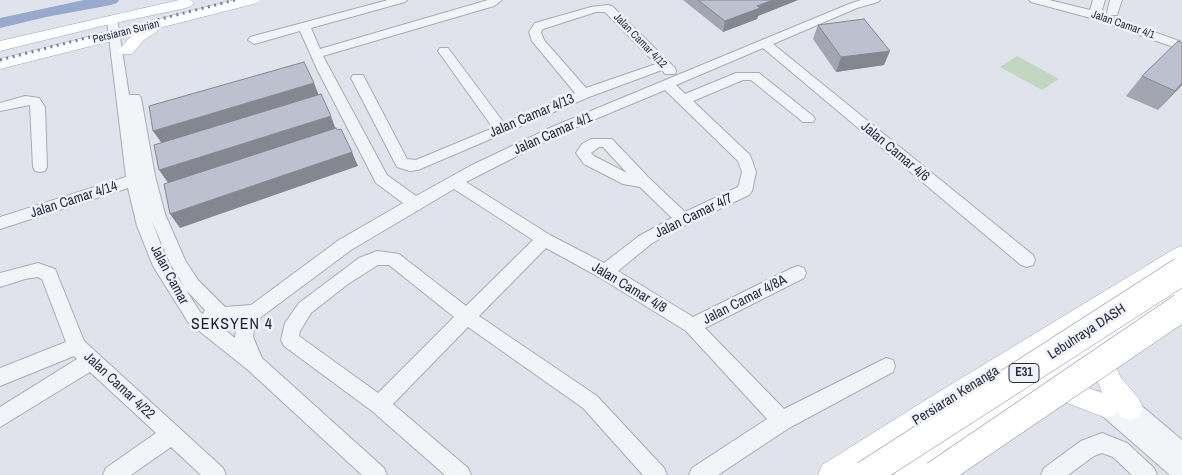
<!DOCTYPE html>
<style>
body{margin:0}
canvas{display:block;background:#e0e3eb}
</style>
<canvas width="1182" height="475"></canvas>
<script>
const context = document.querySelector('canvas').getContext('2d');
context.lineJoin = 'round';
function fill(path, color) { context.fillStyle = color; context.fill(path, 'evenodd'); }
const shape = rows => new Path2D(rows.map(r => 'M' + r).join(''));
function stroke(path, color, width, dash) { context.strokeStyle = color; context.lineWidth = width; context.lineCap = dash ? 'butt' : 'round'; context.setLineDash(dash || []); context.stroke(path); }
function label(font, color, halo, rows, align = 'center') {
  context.font = font + ' "Archivo Narrow",sans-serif'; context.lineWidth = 5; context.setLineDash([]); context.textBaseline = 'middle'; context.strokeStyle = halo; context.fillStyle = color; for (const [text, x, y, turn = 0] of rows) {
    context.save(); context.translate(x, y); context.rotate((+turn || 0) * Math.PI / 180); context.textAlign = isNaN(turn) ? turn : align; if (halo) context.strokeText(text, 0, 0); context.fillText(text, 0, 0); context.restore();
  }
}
const green = shape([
 [1017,56,1059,79,1042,90,1000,67]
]);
const river = shape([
 [84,0,119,0,117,3,111,5,46,17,0,28,0,18,84,0]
]);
const minor = shape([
 [388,0,407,0,405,2,311,28,320,49,488,0,502,0,494,6,323,56,387,175,416,196,470,166,552,127,849,4,861,0,880,0,878,2,857,8,773,44,1033,255,1035,260,1033,265,1027,267,1021,265,763,48,676,85,685,94,736,73,759,73,813,116,815,119,813,122,803,122,751,80,743,80,693,101,750,155,756,172,752,191,749,195,671,232,651,244,618,271,693,317,792,268,798,266,804,268,806,273,804,278,705,328,784,409,886,358,893,360,895,366,893,372,789,428,718,475,689,475,692,468,767,419,686,331,599,277,546,248,479,316,597,396,664,468,667,475,643,475,583,408,468,327,393,404,468,468,471,475,445,475,372,411,284,346,281,340,285,323,299,303,359,258,377,251,399,254,466,306,533,240,454,189,351,250,261,317,254,330,253,337,262,358,384,468,387,475,362,475,248,370,188,322,153,266,137,226,128,188,0,229,0,217,126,177,107,21,109,18,117,18,129,95,139,95,141,98,155,176,165,214,185,260,198,280,225,307,251,305,339,240,403,203,376,183,318,71,300,31,254,44,248,40,250,37,388,0],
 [665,90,738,161,742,172,739,184,738,187,685,212,649,178,612,139,591,139,582,144,576,153,584,164,623,184,640,187,672,218,639,236,604,263,550,235,466,182,562,133,665,90],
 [599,147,603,147,627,173,594,156,591,153,599,147],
 [151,219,170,263,185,288,168,263,151,219],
 [378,265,389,265,454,317,378,393,299,336,300,331,311,313,348,284,378,265],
 [186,290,205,310,203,314,200,312,186,290],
 [240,321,236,329,235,338,216,323,240,321],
 [1029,0,1049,0,1090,10,1093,0,1105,0,1101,13,1182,42,1182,50,1091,18,1031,2,1029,0],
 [1110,0,1122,0,1117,15,1109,15,1107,13,1110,0],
 [608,5,612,6,675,68,676,71,675,74,665,74,662,70,589,97,418,170,410,171,397,167,351,78,353,75,363,75,407,159,416,160,493,128,438,51,440,48,448,48,504,123,575,93,532,41,529,32,535,23,591,7,608,5],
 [596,12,605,12,656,64,586,88,544,40,541,32,543,29,596,12],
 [25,96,39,98,45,107,47,167,45,171,40,172,35,171,33,167,30,105,0,111,0,103,25,96],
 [38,263,55,269,84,341,223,468,226,475,201,475,171,447,131,475,103,475,106,468,156,433,90,372,0,427,0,407,77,359,74,356,0,386,0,368,66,342,42,279,38,277,25,279,0,287,0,273,38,263],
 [1098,391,1114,401,1116,396,1123,393,1130,396,1182,440,1182,475,1170,475,1091,406,1088,400,1091,394,1098,391],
 [1102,433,1127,443,1154,468,1157,475,1132,475,1113,457,1102,453,1094,456,1068,475,1041,475,1044,468,1081,441,1102,433]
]);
const major = shape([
 [179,0,191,0,194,3,191,6,186,8,110,24,0,51,0,41,179,0],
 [234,0,260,0,257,3,159,28,157,32,144,40,132,54,120,54,118,51,131,36,0,69,0,59,234,0],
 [1182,246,1182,266,950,412,856,475,818,475,822,465,932,396,1174,249,1182,246],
 [1182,283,1182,304,1122,343,1125,349,1119,360,1117,369,1120,376,1139,399,1143,408,1139,417,1130,420,1121,417,1117,411,1115,415,1106,418,1067,403,1052,405,1043,401,1041,397,931,475,894,475,898,465,979,409,1174,285,1182,283],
 [1094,363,1093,369,1102,393,1068,380,1094,363]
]);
const rail = shape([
 [0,60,235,0]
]);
const highwayBridge = shape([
 [865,475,1182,271],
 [935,475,1182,307]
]);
const wall = shape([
 [683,0,798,0,758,16,757,19,723,32],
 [818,25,884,65,836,72,813,39],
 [1142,76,1182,85,1158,110,1126,96]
]);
const shadedWall = shape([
 [773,0,798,0,758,16,757,19,723,32,725,21],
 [890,51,884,65,836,72,841,57],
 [314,83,320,98,163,145,153,131],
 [1182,83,1182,85,1158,110,1175,91],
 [331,116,336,130,169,184,159,170],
 [352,152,358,166,180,228,170,214]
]);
const building = shape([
 [698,0,773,0,757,6,760,8,725,21,698,0],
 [864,19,890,51,841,57,818,25,864,19],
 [1178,41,1182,43,1182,83,1175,91,1142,76,1178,41],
 [304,62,314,83,153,131,149,106,304,62],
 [321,94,331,116,159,170,154,145,321,94],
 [336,128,337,130,341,129,352,152,170,214,164,184,336,128]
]);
const farStreetnames = [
 ["Jalan Camar 4/1",1123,25,19],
 ["Persiaran Surian",126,32,-14],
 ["Jalan Camar 4/12",640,41,46]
];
const shields = [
 [1024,373,30]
];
const shieldNames = [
 ["E31",1024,373]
];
const streetNames = [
 ["Jalan Camar 4/13",532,116,-23],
 ["Jalan Camar 4/1",553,134,-24],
 ["Jalan Camar 4/6",895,152,40],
 ["Jalan Camar 4/14",74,200,-18],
 ["Jalan Camar 4/7",694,216,-26],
 ["Jalan Camar",169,275,62],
 ["Jalan Camar 4/8",629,288,31],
 ["Jalan Camar 4/8A",745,300,-27],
 ["Lebuhraya DASH",1087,332,-33],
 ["Jalan Camar 4/22",119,386,43],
 ["Persiaran Kenanga",956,396,-32]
];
const quarterNames = [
 ["SEKSYEN 4",232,325]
];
fill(green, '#c2d6c0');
fill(river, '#97a9cf');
stroke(minor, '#a8acb9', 2);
stroke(major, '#9ea4b8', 1);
fill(minor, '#f3f4f8');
fill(major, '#fff');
stroke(rail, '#787e96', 3, [2, 4.5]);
stroke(highwayBridge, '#868ca3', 29, []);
stroke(highwayBridge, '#fff', 28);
fill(wall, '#a3a5b1');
fill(shadedWall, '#848690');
fill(building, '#bdc0ce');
stroke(building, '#848690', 1);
label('11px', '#272c44', '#f0f2f8', farStreetnames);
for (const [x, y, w] of shields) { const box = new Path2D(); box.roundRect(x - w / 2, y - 9.5, w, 19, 4); context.fillStyle = '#f0f2f8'; context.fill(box); stroke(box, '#272c44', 1); }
label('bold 12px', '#272c44', null, shieldNames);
label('14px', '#272c44', '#f0f2f8', streetNames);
context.letterSpacing = '1px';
label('16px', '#191e35', '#f0f2f8', quarterNames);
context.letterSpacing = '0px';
</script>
